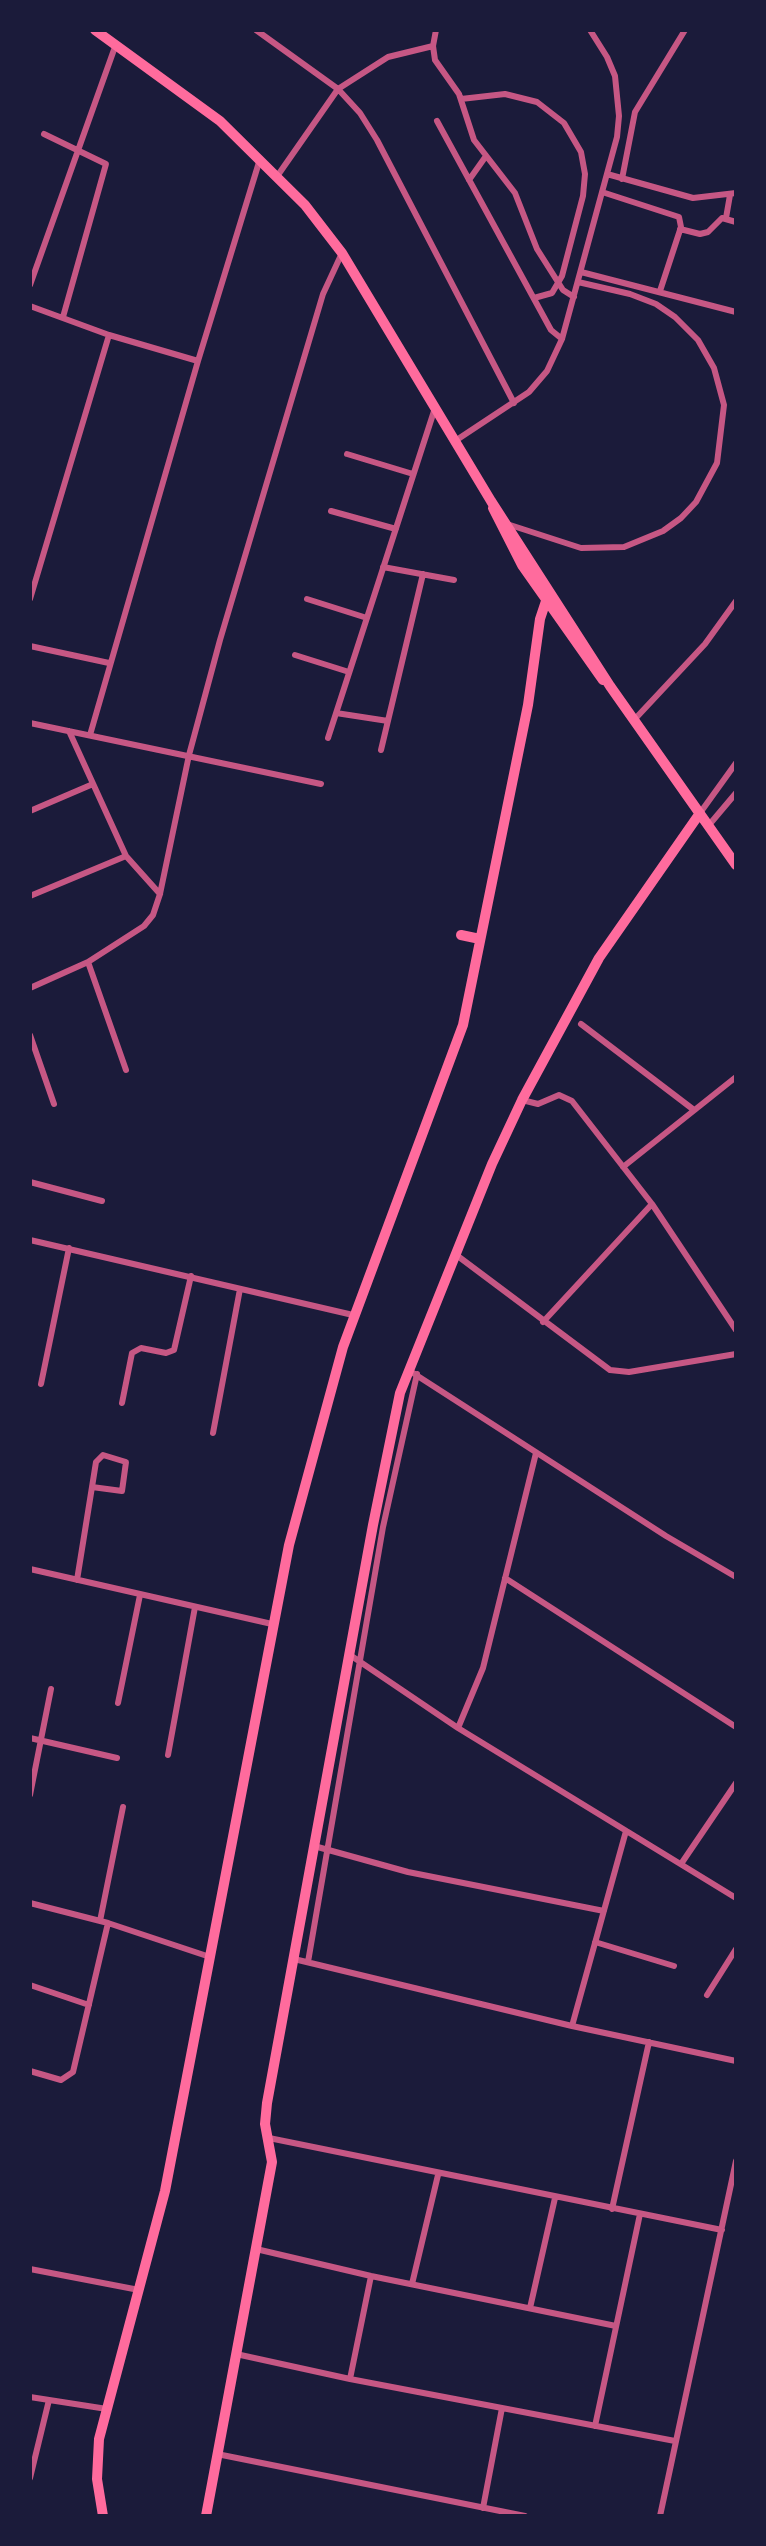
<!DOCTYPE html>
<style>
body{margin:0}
#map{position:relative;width:766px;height:2546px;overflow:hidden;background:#1b1b3a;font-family:Karla,sans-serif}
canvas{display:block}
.frame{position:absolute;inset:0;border:32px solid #1b1b3a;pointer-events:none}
</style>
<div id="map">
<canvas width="766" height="2546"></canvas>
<div class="frame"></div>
</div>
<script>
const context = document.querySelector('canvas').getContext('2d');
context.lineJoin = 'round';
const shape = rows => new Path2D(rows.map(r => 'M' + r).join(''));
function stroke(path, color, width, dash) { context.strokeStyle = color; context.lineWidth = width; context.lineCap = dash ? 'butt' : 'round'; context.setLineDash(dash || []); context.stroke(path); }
const minor = shape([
 [256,30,338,89,360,113,377,140,514,403],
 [436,30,433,46,435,60,459,94,474,140,515,193,537,249,563,290,574,297],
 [461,99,505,94,537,102,564,123,581,152,585,174,583,196,562,276,552,293,534,298],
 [437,121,551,330,562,339],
 [44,134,106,164,63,317],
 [607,174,693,198,736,193],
 [278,175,338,89,388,57,433,46],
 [622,179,635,112,685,30],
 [469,180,486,156],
 [602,192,679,217,681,227,660,291],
 [726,218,730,195],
 [680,229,700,234,708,232,722,218,736,222],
 [581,272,736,312],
 [30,285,116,44],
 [30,306,109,335,198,361],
 [455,441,529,392,547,371,562,339,617,137,619,116,615,76,607,57,590,30],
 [347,454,413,474],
 [331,511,396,529],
 [507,524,581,548,624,547,663,531,681,518,696,502,717,463,724,405,714,368,698,340,675,317,656,304,630,294,578,282],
 [383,567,454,580],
 [30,599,109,335],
 [307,599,367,618],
 [30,646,109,663],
 [295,655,349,672],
 [336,713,388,721],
 [634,720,705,644,736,601],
 [30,723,321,784],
 [69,731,126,856,160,894],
 [90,735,198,361,260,159],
 [328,738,435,408],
 [381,750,423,574],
 [30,811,93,784],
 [700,813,736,763],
 [709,825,736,793],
 [30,896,126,856],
 [88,962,126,1070],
 [30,988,88,962,144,926,153,915,160,894,189,755,220,640,323,294,342,253],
 [581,1024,694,1110],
 [30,1035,54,1104],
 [522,1100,538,1104,559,1095,572,1101,652,1204,736,1330],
 [623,1167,736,1077],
 [30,1182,102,1201],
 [30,1240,353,1315],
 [455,1254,610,1370,629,1372,736,1354],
 [543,1322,652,1204],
 [413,1373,666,1536,736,1577],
 [41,1384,69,1248],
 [122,1403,132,1353,141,1348,166,1353,174,1350,191,1276],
 [213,1433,240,1289],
 [30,1569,272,1624],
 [505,1578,736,1727],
 [77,1580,92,1487,96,1462,103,1455,126,1462,122,1491,92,1487],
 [350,1655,458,1728,736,1898],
 [118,1703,140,1595],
 [458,1728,483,1668,536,1453],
 [30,1738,117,1758],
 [168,1755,195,1607],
 [30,1795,51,1689],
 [314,1846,408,1872,604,1911],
 [681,1864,736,1783],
 [30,1903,108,1923,210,1957],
 [100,1921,123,1807],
 [595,1942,674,1966],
 [294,1959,572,2026,736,2061],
 [308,1962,383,1527,417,1374],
 [30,1985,89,2005],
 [707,1995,736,1949],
 [572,2026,626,1831],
 [30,2071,61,2080,73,2072,108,1923],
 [269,2138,722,2230],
 [612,2209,649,2042],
 [256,2249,371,2276,616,2326],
 [30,2269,139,2290],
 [412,2284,438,2175],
 [530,2308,555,2198],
 [236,2354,350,2379,675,2441],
 [350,2379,371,2276],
 [30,2397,107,2409],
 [595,2426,640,2214],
 [217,2454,525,2516],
 [30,2478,49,2400],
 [483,2508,502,2408],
 [660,2516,736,2161]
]);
const primary = shape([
 [95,30,220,121,305,205,342,253,491,501,610,686,736,865],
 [493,508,522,565,603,680],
 [461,935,480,939],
 [103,2516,97,2479,99,2439,165,2191,289,1545,343,1347,463,1025,528,705,540,619,546,601],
 [206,2516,272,2162,265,2124,267,2103,373,1525,400,1393,492,1164,522,1100,599,958,700,813]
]);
stroke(minor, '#c65784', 6);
stroke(primary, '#ff6b9d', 10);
</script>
